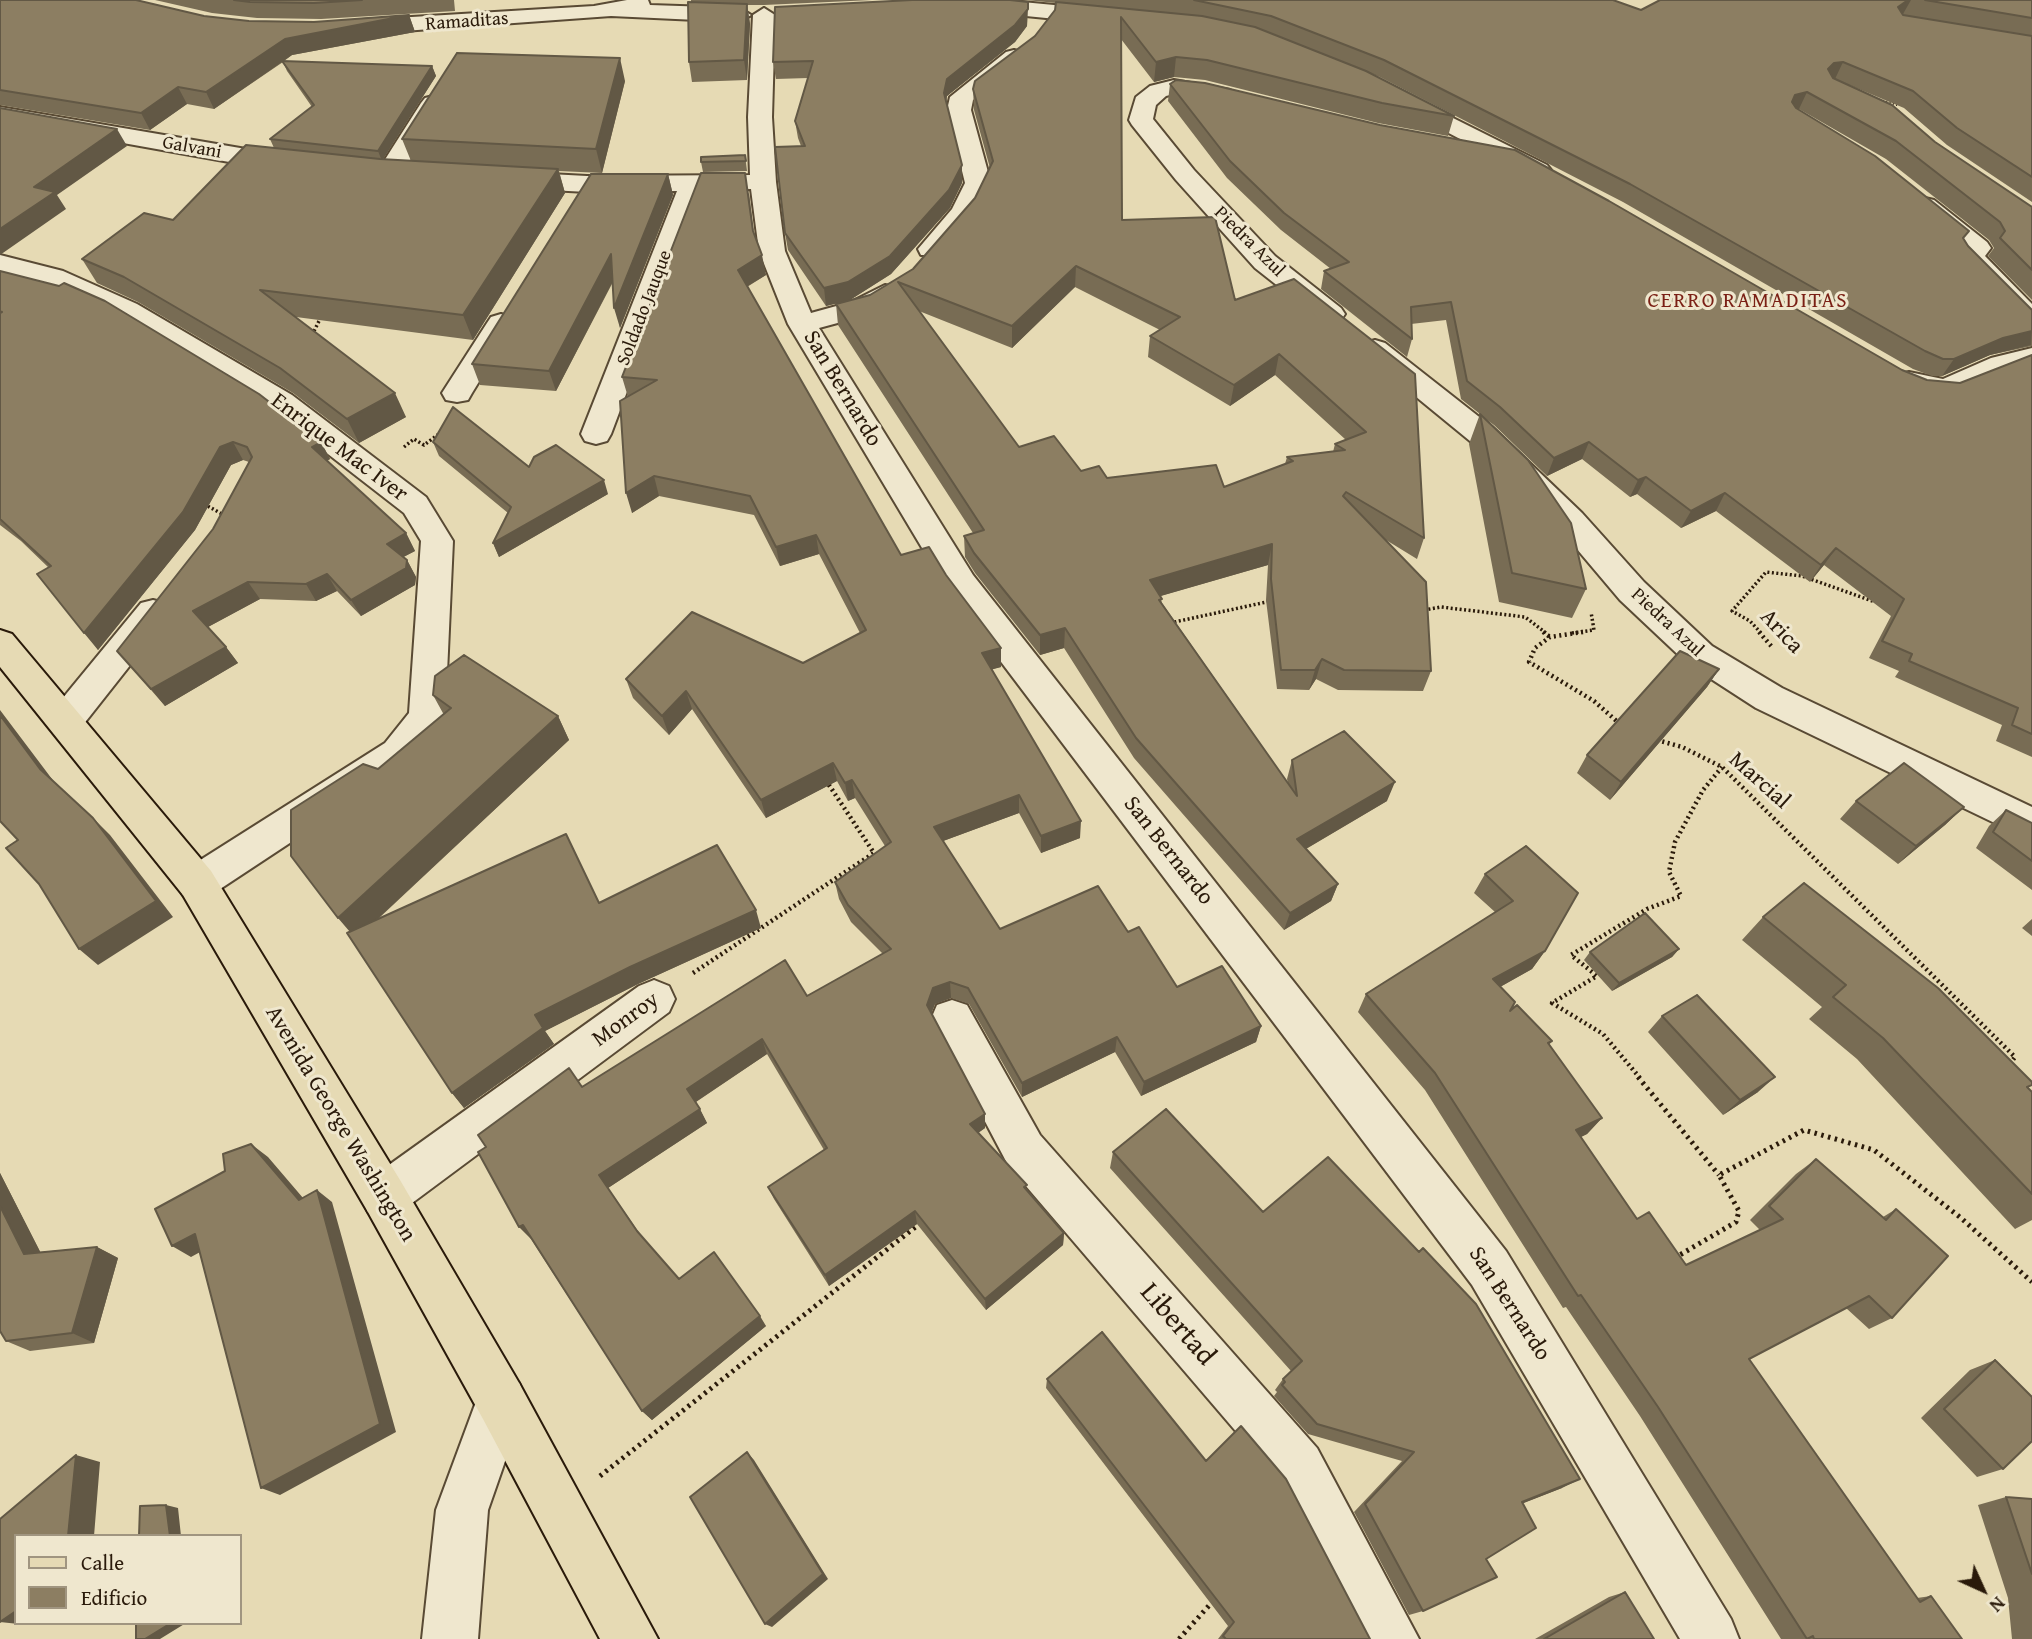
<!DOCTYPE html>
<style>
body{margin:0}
#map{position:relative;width:2032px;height:1639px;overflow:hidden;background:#e6dab4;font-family:"Gentium Book Plus",serif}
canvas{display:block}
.legend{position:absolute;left:14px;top:1534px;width:228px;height:91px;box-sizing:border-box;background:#efe7ce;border:2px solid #a09580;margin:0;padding:9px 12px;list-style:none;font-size:21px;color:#2a1a0a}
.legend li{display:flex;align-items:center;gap:14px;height:35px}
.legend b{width:35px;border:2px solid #a09580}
.north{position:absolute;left:1948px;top:1555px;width:70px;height:70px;-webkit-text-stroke:5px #efe7ce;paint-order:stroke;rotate:135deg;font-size:19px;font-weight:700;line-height:28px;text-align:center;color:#2a1a0a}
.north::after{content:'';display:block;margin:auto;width:24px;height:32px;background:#2a1a0a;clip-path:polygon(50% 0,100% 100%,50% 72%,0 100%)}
</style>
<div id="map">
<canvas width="2032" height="1639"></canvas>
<ul class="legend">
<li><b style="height:9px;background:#e6dab4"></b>Calle</li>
<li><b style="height:19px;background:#8c7e62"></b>Edificio</li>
</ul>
<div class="north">N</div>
</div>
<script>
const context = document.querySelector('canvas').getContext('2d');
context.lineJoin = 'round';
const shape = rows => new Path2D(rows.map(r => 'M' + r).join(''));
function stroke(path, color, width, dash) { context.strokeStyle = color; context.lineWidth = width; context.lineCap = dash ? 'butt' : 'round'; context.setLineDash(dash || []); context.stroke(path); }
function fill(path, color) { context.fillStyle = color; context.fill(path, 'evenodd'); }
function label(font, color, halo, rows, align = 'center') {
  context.font = font + ' "Gentium Book Plus",serif'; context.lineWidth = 6; context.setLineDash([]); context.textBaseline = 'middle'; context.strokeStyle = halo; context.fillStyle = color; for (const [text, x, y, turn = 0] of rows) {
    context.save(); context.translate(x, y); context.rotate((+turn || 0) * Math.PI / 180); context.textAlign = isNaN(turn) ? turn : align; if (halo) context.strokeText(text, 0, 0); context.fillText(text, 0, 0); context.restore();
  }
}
const pathFar3 = shape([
 [1876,99,1898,105]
]);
const pathFar2 = shape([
 [312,335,322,315],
 [404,447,414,439,424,445,443,431],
 [204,504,222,514],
 [1424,610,1441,607,1525,617,1546,633],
 [1170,623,1271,601],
 [1572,633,1594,630,1591,612],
 [1761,633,1750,621,1732,611,1766,572,1802,576,1875,602]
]);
const pathFar1 = shape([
 [1543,632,1550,637],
 [1583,632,1550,637,1535,648,1529,662,1594,701,1621,725],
 [1759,632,1773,648],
 [1657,740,1682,747,1722,767,2015,1057,2009,1065],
 [693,973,874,853,827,782],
 [1640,1078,1603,1034,1552,1003,1597,976,1571,955,1647,909,1681,896,1669,872,1675,842,1703,790,1722,767]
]);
const path = shape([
 [1638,1077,1719,1175],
 [1679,1260,1678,1256,1736,1222,1739,1211,1719,1175,1804,1130,1874,1150,1961,1218,2032,1282],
 [600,1476,923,1221],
 [1179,1639,1214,1600]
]);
const minor = shape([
 [627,0,648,0,650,5,740,8,751,15,740,22,611,16,362,34,351,27,362,20,594,6,627,0],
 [967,0,1001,0,1107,10,1118,17,1107,24,975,11,967,9,964,4,967,0],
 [764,8,775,15,772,117,776,182,785,251,811,313,851,302,885,285,895,287,899,293,871,314,819,328,973,575,1506,1251,1731,1619,1739,1639,1680,1639,1472,1285,949,593,788,324,759,251,751,189,703,190,611,434,607,441,596,444,585,441,581,434,677,191,587,192,512,188,503,185,499,180,503,175,512,172,587,176,750,175,748,117,753,15,764,8],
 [1014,50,1022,52,1025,57,1022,62,973,100,971,110,991,183,973,218,941,255,921,255,918,249,952,209,965,183,947,110,950,97,1006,52,1014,50],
 [1174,80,1230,90,1234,95,1230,100,1222,102,1174,94,1166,96,1156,105,1153,119,1194,170,1275,256,1341,308,1345,314,1341,320,1331,322,1321,320,1255,268,1176,180,1132,125,1129,120,1136,97,1150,86,1174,80],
 [1405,94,1547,165,1551,170,1547,175,1529,175,1397,106,1393,101,1397,96,1405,94],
 [433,96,441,98,445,103,403,172,399,177,390,180,381,177,377,172,421,103,425,98,433,96],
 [0,107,246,149,288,153,297,156,301,161,297,166,288,169,246,165,0,121,0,107],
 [1925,198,1934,200,1987,242,1991,248,1985,256,2032,304,2032,329,2022,326,1959,262,1955,256,1962,248,1916,212,1912,206,1916,200,1925,198],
 [0,255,63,271,137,304,292,395,426,497,453,541,445,717,440,727,411,763,211,895,197,900,183,895,177,883,183,871,385,743,409,713,421,541,404,513,270,409,117,316,43,283,0,271,0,255],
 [501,314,511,317,515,323,472,393,468,400,457,402,446,400,442,393,487,323,491,317,501,314],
 [1375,340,1385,343,1492,427,1582,513,1644,582,1712,646,1782,688,2032,807,2032,841,1756,708,1688,664,1620,600,1560,529,1470,441,1365,355,1361,349,1365,343,1375,340],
 [2032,348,2032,366,2010,371,1947,398,1916,395,1899,388,1894,381,1899,374,1909,372,1943,379,1991,358,2032,348],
 [153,600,165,603,170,612,165,621,79,730,66,734,53,730,48,720,53,710,141,603,153,600],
 [654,980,669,986,675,999,669,1012,400,1212,384,1219,368,1212,361,1196,368,1180,639,986,654,980],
 [952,1000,967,1005,1040,1135,1317,1448,1419,1639,1361,1639,1281,1484,1008,1165,931,1019,937,1005,952,1000],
 [501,1376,519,1383,526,1401,488,1510,478,1639,422,1639,436,1510,483,1383,501,1376]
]);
const major = shape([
 [0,630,12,634,211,871,400,1180,519,1383,658,1639,600,1639,483,1419,368,1212,183,895,0,667,0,630]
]);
const wall = shape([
 [0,0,204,16,249,21,314,22,409,15,415,32,292,55,284,61,432,66,436,76,383,159,411,161,402,139,625,81,602,173,559,171,565,193,473,340,296,317,406,417,359,443,293,393,138,302,97,283,82,259,173,220,274,148,270,139,312,107,287,71,283,62,214,109,187,104,150,130,0,105],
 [155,0,454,0,455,11,321,19,257,18,212,13],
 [691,0,872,0,764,5,747,5,750,24,747,80,692,82,689,62],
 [1026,0,1613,0,1641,10,1660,0,2032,0,2032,202,1947,145,1904,108,1835,79,1935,142,2032,207,2032,300,1988,256,1994,248,1989,240,1886,159,1799,109,1798,109,1964,239,1968,246,2032,310,2032,346,1990,355,1942,376,1932,376,1913,369,1623,202,1380,77,1368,72,1454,116,1448,136,1378,123,1205,80,1174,77,1154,82,1121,39,1122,220,1235,300,1294,279,1424,538,1417,559,1386,540,1431,671,1423,691,1338,690,1316,679,1309,690,1277,689,1266,600,1268,565,1160,596,1162,603,1288,783,1287,779,1292,760,1387,801,1306,849,1338,884,1331,901,1284,930,1134,758,1064,648,1040,655,975,573,965,557,964,536,973,533,838,325,836,304,870,295,913,269,975,198,990,168,974,110,973,89,1035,36,1055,10,1056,3],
 [1075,287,1160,330,1150,336,1148,357,1230,406,1275,375,1346,440,1335,444,1333,452,1287,457,1285,464,1224,487,1107,478,1081,471,1019,447,919,311,1012,348],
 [1028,2,1027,26,1015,42,947,96,946,103,962,165,962,183,950,208,891,274,850,300,826,306,788,250,785,233,801,146,798,138,795,121,808,78,776,79,773,62],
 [1170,84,1927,380,1960,383,2032,355,2032,757,1996,741,2002,725,1895,677,1899,671,1869,658,1891,616,1824,565,1810,582,1716,511,1681,528,1637,494,1630,497,1582,459,1547,476,1494,425,1480,415,1586,589,1572,618,1499,602,1469,444,1480,414,1461,399,1446,320,1411,324,1412,339,1407,357,1321,289,1324,271,1331,269,1281,230,1227,178,1168,101],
 [745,155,747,171,703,172,701,162],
 [668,174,673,195,620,328,613,282,556,391,480,385,472,364],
 [749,193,754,235,766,275,747,287,901,555,946,575,1001,648,1001,667,992,669,1080,838,1041,853,1019,813,943,841,1000,929,1128,932,1177,987,1261,1026,1256,1042,1141,1096,1115,1052,1022,1097,969,1004,951,998,935,1004,931,1013,985,1114,985,1128,978,1133,1064,1233,1063,1245,986,1310,917,1224,829,1286,774,1199,768,1187,824,1150,767,1054,696,1102,707,1123,608,1188,640,1234,679,1279,766,1326,652,1420,642,1411,531,1239,582,1087,807,996,883,954,851,922,839,899,835,882,885,846,855,798,848,801,837,781,766,818,692,709,669,735,633,698,626,679,803,663,860,633,819,554,780,566,754,515,659,496,632,513,628,397,622,377],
 [0,271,321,442,330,459,327,461,406,533,415,551,403,557,407,560,416,577,415,585,361,616,337,591,316,601,260,599,208,627,226,647,238,663,165,706,117,651,213,529,249,462,243,460,231,465,195,530,98,650,49,568,21,541,0,525],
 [433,442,529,467,608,494,499,557,493,543,508,513,439,456],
 [1719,669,1707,687,1610,800,1577,773,1587,755],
 [433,695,558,716,569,740,377,920,599,903,761,928,638,984,545,1031,554,1044,464,1108,452,1093,350,932,378,769,444,715],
 [1856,801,1964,807,1945,825,1898,864,1840,819],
 [2006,810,2032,823,2032,890,1976,848,1989,826],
 [1526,846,1545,951,1532,969,1500,987,1510,1011,1552,1041,1549,1045,1602,1118,1587,1134,1581,1137,1637,1219,1686,1265,1760,1230,1750,1220,1796,1174,1816,1159,1883,1217,1896,1209,1892,1318,1869,1329,1846,1308,1749,1359,1917,1598,1931,1596,1962,1639,1781,1639,1640,1416,1566,1307,1563,1308,1425,1090,1358,1012,1366,994,1495,912,1474,893,1485,874],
 [1763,917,2028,1088,2032,1092,2032,1220,2015,1229,1857,1059,1809,1019,1822,1007,1742,940],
 [2032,919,2032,936,2022,928],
 [1679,949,1672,957,1612,991,1584,960,1590,952],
 [1662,1016,1758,1092,1723,1115,1648,1032],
 [1113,1152,1263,1212,1562,1488,1523,1503,1486,1559,1423,1611,1409,1615,1354,1512,1402,1461,1308,1434,1274,1396,1277,1392,1275,1390,1283,1379,1291,1371,1110,1168],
 [0,1173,40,1252,97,1247,118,1258,94,1343,30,1351,6,1341,0,1331],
 [1995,1360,2003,1469,1977,1477,1921,1418,1970,1370],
 [1047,1379,1206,1461,1370,1639,1218,1639,1228,1626,1046,1388],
 [2006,1497,2032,1499,2032,1639,2012,1639,2008,1598,1978,1505],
 [1625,1592,1654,1639,1535,1639,1609,1597]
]);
const shadedWall = shape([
 [1908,0,1911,0,1903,14,1898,7],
 [1028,2,1027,26,1015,42,947,96,944,111,944,93,947,79],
 [747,4,750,24,747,80,744,60],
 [409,15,415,32,292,55,214,109,206,92,285,39],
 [1176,57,1174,77,1154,82,1156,62],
 [620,58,625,81,602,173,596,149],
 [1843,62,1835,79,1825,80,1828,69,1834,63],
 [432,66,436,76,382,161,378,151],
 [178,87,187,104,150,130,141,113],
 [1807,92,1799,109,1787,112,1795,95],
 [117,129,127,146,57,195,66,209,0,255,0,229,34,187],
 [962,165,962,183,950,208,891,274,850,300,826,306,824,288],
 [558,169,565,193,473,340,463,315],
 [668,174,673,195,620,328,614,308],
 [611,254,616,275,556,391,549,371],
 [762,255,766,275,741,290,738,270],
 [1076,266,1075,287,1012,348,1012,326],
 [2032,331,2031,345,1990,355,1942,376,1954,359,2003,338],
 [1279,354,1275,375,1230,406,1234,385],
 [395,393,406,417,359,443,347,419],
 [233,442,243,460,231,465,195,530,98,650,84,633,220,447],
 [321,442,330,459,321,464,312,447],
 [1589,442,1582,459,1547,476,1554,458],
 [654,476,659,496,632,513,626,493],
 [1646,477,1637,494,1630,497,1638,480],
 [604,480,608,494,499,557,493,543],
 [1725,493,1716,511,1681,528,1691,511],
 [406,533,415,551,396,561,387,544],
 [816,535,819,554,780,566,776,547],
 [1272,544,1268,565,1147,600,1150,580],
 [1836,548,1824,565,1810,582,1821,565],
 [407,560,416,577,415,585,361,616,351,600],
 [327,574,337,591,316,601,306,584],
 [248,582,260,599,206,628,193,611],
 [1065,628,1064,648,1040,655,1040,635],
 [226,647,238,663,165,706,151,689],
 [1001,648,1001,667,983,672,982,653],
 [1322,659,1316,679,1309,690,1315,670],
 [1719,669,1707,687,1610,800,1621,782],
 [686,691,692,709,669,735,662,716],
 [0,710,58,787,40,769,0,715],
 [558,716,569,740,356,939,338,918],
 [833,763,837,781,766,818,761,800],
 [852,780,855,798,848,801,845,783],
 [1395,782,1387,801,1292,857,1297,839],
 [1019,795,1019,813,935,844,934,827],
 [1964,807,1945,825,1898,864,1916,846],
 [93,818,110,835,173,917,98,965,79,949],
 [1081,821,1080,838,1041,853,1041,836],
 [1338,884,1331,901,1284,930,1290,913],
 [756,910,761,928,638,984,545,1031,554,1044,464,1108,452,1093,535,1015,630,967],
 [1679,949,1672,957,1612,991,1619,983],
 [1545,951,1532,969,1482,997,1493,979],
 [950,982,951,998,935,1004,929,1020,927,1005,933,988],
 [1261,1026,1256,1042,1141,1096,1144,1082],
 [1117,1037,1115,1052,1022,1097,1022,1083],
 [762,1039,767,1054,694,1103,687,1089],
 [1775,1077,1758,1092,1723,1115,1740,1100],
 [700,1109,707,1123,608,1188,599,1175],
 [985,1114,985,1128,971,1138,970,1124],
 [1602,1118,1587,1134,1562,1146,1576,1130],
 [251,1144,268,1157,315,1212,299,1200],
 [0,1173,47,1265,24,1254,0,1206],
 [317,1190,332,1202,396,1432,280,1495,261,1488],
 [915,1211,917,1224,829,1286,825,1275],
 [523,1225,534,1237,531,1239,519,1227],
 [1064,1233,1063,1245,986,1310,985,1299],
 [195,1234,213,1245,191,1257,172,1246],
 [97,1247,118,1258,94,1343,72,1333],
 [760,1316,766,1326,652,1420,642,1411],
 [747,1452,754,1460,828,1579,772,1627,765,1624],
 [76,1455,100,1462,94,1536,68,1536],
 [1580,1479,1562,1488,1506,1510,1522,1502],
 [166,1505,178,1508,181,1536,170,1536],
 [16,1611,16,1623,31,1623,28,1625,0,1622],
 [171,1623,186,1623,160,1639,145,1639]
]);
const building = shape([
 [0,0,136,0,204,16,249,21,314,22,409,15,285,39,206,92,178,87,141,113,0,90,0,0],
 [234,0,362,0,314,3,250,2,234,0],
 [912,0,1010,0,1028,2,1028,9,1015,25,947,79,944,93,962,165,949,190,890,256,848,282,824,288,785,233,775,147,805,146,795,121,813,61,773,62,775,7,912,0],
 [1194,0,1613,0,1641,10,1660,0,1908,0,1898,7,1903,15,2032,36,2032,177,1957,128,1913,91,1843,62,1834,63,1828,69,1833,78,1892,105,1935,142,2032,207,2032,270,2000,238,2005,231,2000,222,1896,141,1807,92,1795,95,1792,102,1796,108,1875,156,1969,231,1963,238,1968,246,2032,310,2032,331,2003,338,1954,359,1943,359,1925,351,1630,184,1384,60,1271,16,1194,0],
 [1925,0,2032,0,2032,18,1925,0],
 [688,2,747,4,744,60,689,62,688,2],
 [1056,2,1202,16,1255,27,1366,71,1454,116,1382,103,1207,60,1176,57,1156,62,1121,17,1122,220,1215,217,1235,300,1294,279,1415,374,1424,538,1346,492,1343,496,1426,582,1431,671,1344,670,1322,659,1315,670,1281,670,1271,579,1272,544,1150,580,1162,599,1159,600,1297,796,1292,760,1344,731,1395,782,1297,839,1338,884,1290,913,1136,738,1065,628,1040,635,974,553,964,536,984,530,836,304,870,295,913,269,975,198,993,161,973,89,975,81,1035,36,1055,10,1056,2],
 [1076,266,1180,317,1150,336,1234,385,1279,354,1366,432,1335,444,1345,450,1287,457,1293,461,1224,487,1216,465,1107,478,1099,466,1081,471,1054,436,1019,447,898,282,1012,326,1076,266],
 [457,53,620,58,596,149,402,139,457,53],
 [282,61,432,66,378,151,270,139,314,105,282,61],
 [1176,80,1205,83,1380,125,1515,150,1609,201,1902,370,1927,380,1960,383,2032,355,2032,734,2012,725,2018,708,1909,661,1912,654,1882,641,1904,599,1836,548,1821,565,1725,493,1691,511,1646,477,1638,480,1589,442,1554,458,1500,407,1467,381,1451,302,1411,307,1412,339,1324,271,1349,262,1284,213,1230,161,1170,84,1176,80],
 [0,108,117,129,34,187,55,192,0,229,0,108],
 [246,145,380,159,558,169,463,315,260,290,395,393,347,419,280,368,124,277,82,259,144,213,173,220,246,145],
 [745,155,746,161,701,162,701,157,745,155],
 [701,173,745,173,753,231,762,255,738,270,901,555,929,547,946,575,1001,648,982,653,1081,821,1041,836,1019,795,934,827,1000,929,1098,886,1128,932,1139,927,1177,987,1222,966,1261,1026,1144,1082,1117,1037,1022,1083,968,988,950,982,933,988,927,1005,985,1114,970,1124,1027,1185,1024,1187,1064,1233,985,1299,915,1211,825,1275,768,1187,827,1148,762,1039,687,1089,700,1109,599,1175,637,1231,679,1279,714,1252,760,1316,642,1411,523,1225,519,1227,478,1152,486,1147,478,1135,569,1068,582,1087,785,960,807,996,891,949,848,905,835,882,891,842,852,780,845,783,833,763,761,800,686,691,662,716,626,679,692,612,803,663,866,630,816,535,776,547,750,496,654,476,626,493,620,401,657,380,622,377,701,173],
 [591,174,668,174,614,308,611,254,549,371,472,364,591,174],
 [0,271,59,286,64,283,105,301,259,394,321,442,312,447,406,533,387,544,407,560,406,568,351,600,327,574,306,584,248,582,193,611,226,647,151,689,117,651,213,529,252,457,247,447,233,442,220,447,183,512,84,633,37,574,51,566,0,519,0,313,2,312,0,311,0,271],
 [453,407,529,467,534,457,556,445,604,480,493,543,511,507,433,442,453,407],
 [1480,414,1528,460,1571,523,1586,589,1512,573,1480,414],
 [1680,651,1719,669,1621,782,1587,755,1680,651],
 [464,655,558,716,338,918,291,856,291,810,363,764,378,769,451,708,433,695,435,676,464,655],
 [0,715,40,769,93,818,156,901,79,949,39,884,6,848,18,840,0,821,0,715],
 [1904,763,1964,807,1916,846,1856,801,1904,763],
 [2006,810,2032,823,2032,861,1993,832,2006,810],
 [566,834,599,903,717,845,756,910,630,967,535,1015,543,1028,452,1093,347,933,566,834],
 [1526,846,1578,893,1545,951,1493,979,1515,1002,1510,1011,1517,1005,1552,1041,1548,1043,1602,1118,1576,1130,1637,1219,1649,1212,1686,1265,1783,1219,1769,1206,1816,1159,1886,1220,1896,1209,1948,1256,1892,1318,1869,1296,1749,1359,1920,1602,1931,1596,1962,1639,1814,1639,1813,1636,1807,1639,1658,1407,1581,1295,1578,1296,1435,1073,1366,994,1513,901,1485,874,1526,846],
 [1804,883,1938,988,2032,1082,2032,1085,2027,1087,2032,1092,2032,1194,1883,1038,1833,997,1846,985,1763,917,1804,883],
 [1645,913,1679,949,1619,983,1590,952,1645,913],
 [1697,995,1775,1077,1740,1100,1662,1016,1697,995],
 [1166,1109,1263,1212,1328,1157,1419,1252,1423,1248,1476,1304,1580,1479,1522,1502,1536,1528,1486,1559,1497,1577,1423,1611,1365,1504,1414,1452,1317,1424,1282,1385,1285,1382,1283,1379,1302,1361,1113,1152,1166,1109],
 [251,1144,299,1200,317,1190,380,1424,261,1488,195,1234,172,1246,155,1209,225,1171,223,1154,251,1144],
 [0,1206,24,1254,97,1247,72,1333,6,1341,0,1331,0,1206],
 [1102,1332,1206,1461,1241,1426,1286,1479,1370,1639,1226,1639,1223,1636,1234,1622,1047,1379,1102,1332],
 [1995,1360,2032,1397,2032,1441,2003,1469,1944,1409,1995,1360],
 [747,1452,823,1574,765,1624,690,1497,747,1452],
 [76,1455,68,1536,16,1536,16,1611,0,1622,0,1519,76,1455],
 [2006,1497,2032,1499,2032,1574,2006,1497],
 [166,1505,170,1536,139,1536,140,1506,166,1505],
 [1625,1592,1654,1639,1544,1639,1625,1592],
 [136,1623,171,1623,145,1639,136,1639,136,1623]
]);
const farStreetnames = [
 ["Ramaditas",467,22,-4],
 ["Galvani",192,148,10],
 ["Piedra Azul",1249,242,45],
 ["Soldado Jauque",645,308,-69],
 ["Piedra Azul",1667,623,43]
];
const farNeighbourhoodnames = [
 ["CERRO RAMADITAS",1748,302]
];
const streetNames = [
 ["San Bernardo",842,389,59],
 ["Enrique Mac Iver",339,448,37],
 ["Arica",1781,632,47],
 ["Marcial",1759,781,42],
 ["San Bernardo",1168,851,52],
 ["Monroy",626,1020,-36],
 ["Avenida George Washington",340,1124,59],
 ["San Bernardo",1509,1304,57]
];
const nearStreetnames = [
 ["Libertad",1177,1325,49]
];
stroke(minor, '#594a34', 4);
stroke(major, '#2a1a0a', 4);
stroke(pathFar3, '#2a1a0a', 2.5, [1, 2.5]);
stroke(pathFar2, '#2a1a0a', 3.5, [2, 2.5]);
stroke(pathFar1, '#2a1a0a', 4.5, [2, 3.5]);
stroke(path, '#2a1a0a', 5, [2.5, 4.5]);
fill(minor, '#efe7ce');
fill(major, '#e6dab4');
fill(wall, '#786c54');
fill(shadedWall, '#625845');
fill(building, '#8c7e62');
stroke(building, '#625845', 2);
label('19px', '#2a1a0a', '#efe7ce', farStreetnames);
context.letterSpacing = '2px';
label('21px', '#7a1f14', '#efe7ce', farNeighbourhoodnames);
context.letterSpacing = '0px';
label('23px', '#2a1a0a', '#efe7ce', streetNames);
label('28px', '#2a1a0a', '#efe7ce', nearStreetnames);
</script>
